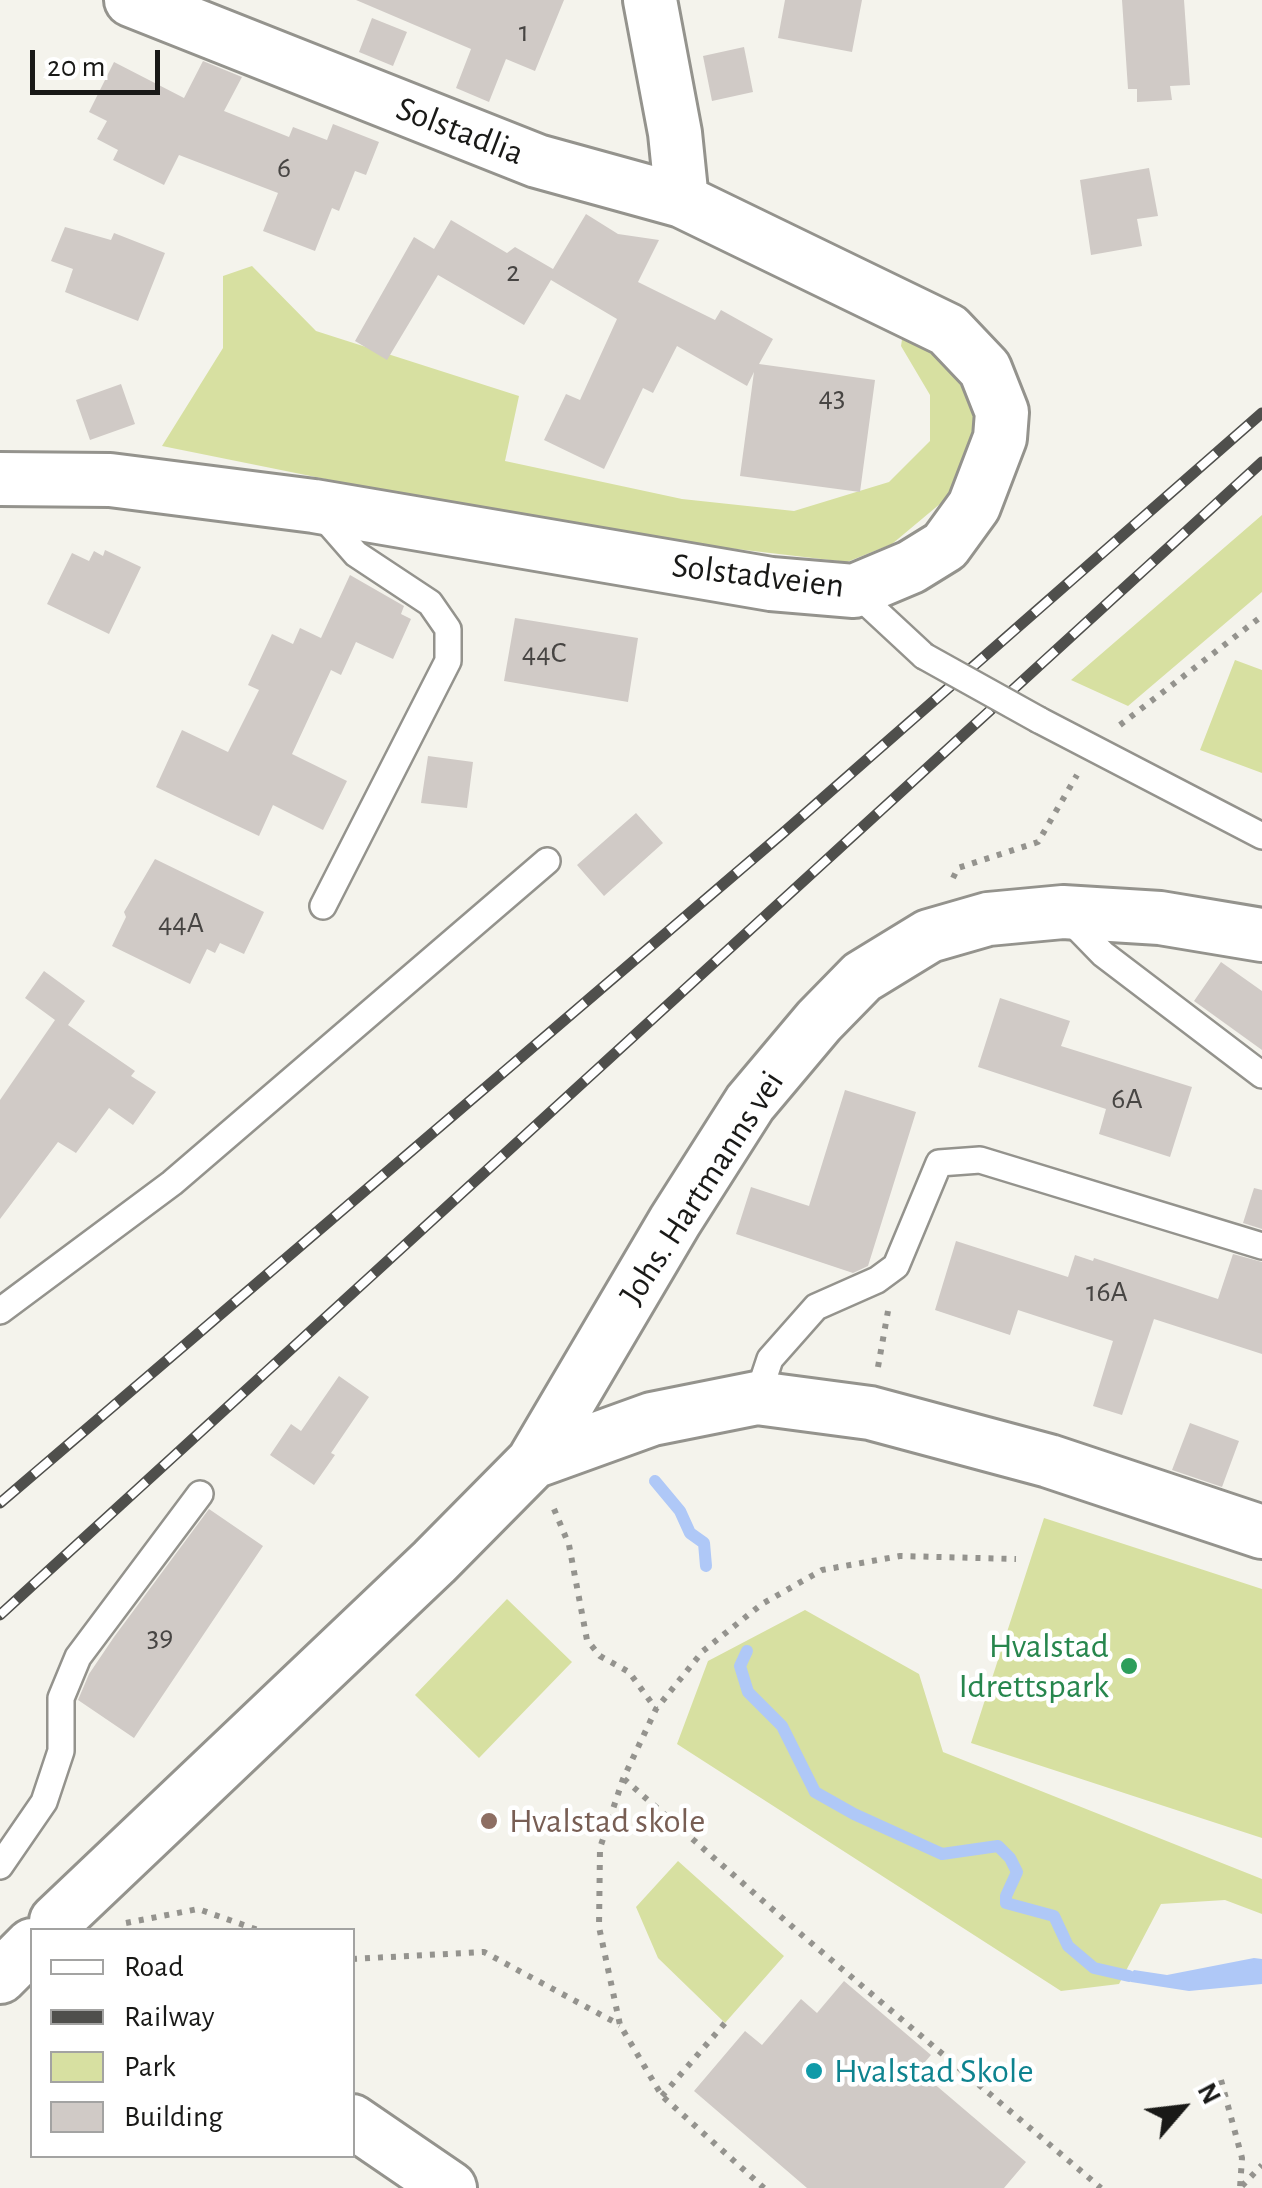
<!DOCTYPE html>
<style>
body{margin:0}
#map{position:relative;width:1262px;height:2188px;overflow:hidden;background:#f4f3ec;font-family:"Alegreya Sans",sans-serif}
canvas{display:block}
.legend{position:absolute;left:30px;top:1928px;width:325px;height:230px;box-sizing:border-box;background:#fff;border:2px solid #a3a3a2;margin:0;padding:12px 18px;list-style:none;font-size:30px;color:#191917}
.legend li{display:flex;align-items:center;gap:20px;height:50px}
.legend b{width:50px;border:2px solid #a3a3a2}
.north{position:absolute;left:1132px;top:2058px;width:100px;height:100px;-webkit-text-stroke:8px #fff;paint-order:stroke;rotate:62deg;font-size:28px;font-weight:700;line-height:40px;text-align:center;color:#191917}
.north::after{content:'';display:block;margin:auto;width:35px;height:45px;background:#191917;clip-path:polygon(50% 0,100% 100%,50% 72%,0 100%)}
.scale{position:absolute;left:30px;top:50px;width:130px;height:45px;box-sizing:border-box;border:5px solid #191917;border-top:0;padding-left:12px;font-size:30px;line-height:35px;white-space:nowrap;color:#191917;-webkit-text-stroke:8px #fff;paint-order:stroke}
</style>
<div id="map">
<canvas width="1262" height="2188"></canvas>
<ul class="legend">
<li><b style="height:12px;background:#fff"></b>Road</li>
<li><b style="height:12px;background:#4f4f4c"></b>Railway</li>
<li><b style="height:28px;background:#d7e0a1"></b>Park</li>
<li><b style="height:28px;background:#d0cac6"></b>Building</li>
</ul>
<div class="north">N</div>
<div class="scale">20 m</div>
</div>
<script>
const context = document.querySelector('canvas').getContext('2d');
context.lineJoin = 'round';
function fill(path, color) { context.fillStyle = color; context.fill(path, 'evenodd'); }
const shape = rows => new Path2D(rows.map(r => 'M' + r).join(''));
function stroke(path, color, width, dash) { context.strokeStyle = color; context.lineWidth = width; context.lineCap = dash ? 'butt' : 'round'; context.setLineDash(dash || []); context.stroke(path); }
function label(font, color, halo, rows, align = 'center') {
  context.font = font + ' "Alegreya Sans",sans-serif'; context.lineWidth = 9; context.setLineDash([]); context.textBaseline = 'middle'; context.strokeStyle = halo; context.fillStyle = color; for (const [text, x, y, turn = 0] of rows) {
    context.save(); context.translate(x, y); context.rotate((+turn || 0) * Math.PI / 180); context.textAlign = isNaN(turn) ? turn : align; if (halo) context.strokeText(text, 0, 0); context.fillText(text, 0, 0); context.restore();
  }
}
const green = shape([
 [252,266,316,331,519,396,505,461,682,499,794,511,889,482,930,441,930,395,901,346,905,320,977,389,974,445,947,498,892,544,847,562,583,531,162,446,223,348,223,276],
 [1262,515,1262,592,1128,706,1071,680],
 [1235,660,1262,670,1262,773,1200,750],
 [1044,1518,1262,1589,1262,1838,971,1743],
 [507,1599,572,1662,479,1758,415,1695],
 [805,1610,919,1674,943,1752,1262,1879,1262,1914,1225,1900,1161,1904,1119,1984,1061,1991,677,1744,708,1661],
 [678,1861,784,1956,725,2023,658,1958,636,1907]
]);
const water = shape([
 [1254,1958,1262,1959,1262,1984,1189,1991,1131,1982,1129,1976,1134,1970,1167,1975]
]);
const stream = shape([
 [655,1481,680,1511,690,1533,704,1543,706,1566],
 [747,1651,740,1666,748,1692,782,1726,815,1792,854,1814,942,1854,998,1846,1010,1858,1017,1872,1006,1896,1006,1903,1054,1916,1068,1946,1094,1968,1129,1976]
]);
const building = shape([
 [356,0,564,0,535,71,506,59,489,102,456,88,471,49],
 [785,0,862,0,852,52,778,38],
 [1122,0,1184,0,1190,85,1170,86,1172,100,1137,102,1137,89,1128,89],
 [372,18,407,32,393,66,359,52],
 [744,47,753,92,712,101,703,56],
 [203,61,242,77,224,111,289,137,293,127,327,140,333,124,379,142,366,175,355,171,339,211,332,208,315,251,263,231,278,193,179,155,164,185,113,160,118,150,97,139,107,121,89,112,114,62,184,98],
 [1149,168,1158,216,1137,219,1142,246,1091,255,1080,180],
 [586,214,618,234,659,240,638,282,715,320,721,310,773,339,759,364,875,380,860,492,740,476,754,372,747,386,677,346,653,393,643,388,604,469,544,440,566,394,580,400,617,319,551,280,524,325,438,275,387,360,355,341,414,237,434,249,451,220,507,253,515,247,553,269],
 [65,227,111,240,114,233,165,253,138,321,65,292,73,269,51,261],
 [121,384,135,424,90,440,76,400],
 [105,550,141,567,109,634,47,604,72,553,89,561,94,551,103,556],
 [350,575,404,606,401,614,411,619,393,659,356,642,341,675,331,670,292,754,347,781,323,830,273,805,259,836,156,787,182,730,228,752,259,690,248,685,272,634,293,644,300,628,321,638],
 [515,618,638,638,628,702,504,681],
 [428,756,473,762,467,808,421,803],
 [636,813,663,843,604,896,577,865],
 [155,859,264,912,244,954,220,943,215,953,207,949,190,984,112,946,126,917,124,912],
 [1221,962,1262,991,1262,1050,1194,1001],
 [44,971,85,1001,68,1025,135,1071,131,1076,156,1092,133,1125,109,1108,76,1153,58,1142,0,1219,0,1100,55,1020,25,998],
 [1000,998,1070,1021,1061,1046,1192,1087,1170,1157,1099,1134,1106,1109,978,1067],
 [845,1090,916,1112,868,1266,853,1273,736,1234,751,1187,809,1206],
 [1254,1188,1262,1190,1262,1229,1243,1223],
 [956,1241,1068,1277,1075,1255,1093,1261,1094,1258,1218,1299,1233,1254,1262,1262,1262,1354,1154,1319,1122,1415,1093,1406,1113,1341,1018,1310,1010,1335,935,1310],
 [339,1376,369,1397,331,1453,335,1455,314,1485,270,1455,291,1424,301,1431],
 [1190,1423,1239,1441,1222,1487,1172,1470],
 [209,1509,263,1546,134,1738,78,1700,89,1674,114,1637],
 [844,1981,931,2055,918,2070,1026,2162,1004,2188,807,2188,694,2091,745,2031,762,2045,801,1999,817,2013]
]);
const path = shape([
 [1120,725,1262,616],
 [953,878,958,868,1038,842,1077,775],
 [878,1367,888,1311],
 [554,1509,569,1545,587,1640,600,1656,629,1672,656,1709],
 [624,1779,803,1936,1101,2188],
 [126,1923,198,1909,258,1930],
 [352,1959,484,1952,620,2025],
 [1221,2080,1242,2158,1240,2188],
 [662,2096,725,2023],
 [1242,2186,1262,2165],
 [764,2188,662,2096,620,2025,599,1927,600,1848,623,1779,656,1709,703,1651,762,1604,822,1570,900,1556,1016,1559]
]);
const service = shape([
 [321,514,356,554,430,603,448,629,448,661,323,906],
 [854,591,924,656],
 [1039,720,1262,836],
 [1066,916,1103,954,1262,1075],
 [0,1311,172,1183,547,861],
 [757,1398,770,1359,816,1307,877,1280,896,1266,939,1163,980,1160,1262,1246],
 [0,1866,44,1802,61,1751,61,1698,78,1657,200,1494]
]);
const minor = shape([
 [131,0,537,161,682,201],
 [0,479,110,480,314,506,771,584,854,591,911,567,945,546,974,506,1000,438,1002,412,985,369,948,330,682,201,675,133,650,0],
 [533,1462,675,1221,750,1103,819,1021,862,977,929,936,988,919,1063,912,1160,918,1262,935],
 [56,1921,434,1562,533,1462,652,1419,757,1398,870,1413,1049,1461,1262,1532],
 [0,1977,32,1945],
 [352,2121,450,2188]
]);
const rail = shape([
 [0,1503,783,833,1262,413],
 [0,1615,1262,462]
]);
const serviceBridge = shape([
 [924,656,1039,720]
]);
const markers = [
 [1129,1666,10,"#2e9e5b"],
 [489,1821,10,"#8d6e63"],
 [814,2071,10,"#0f9aa8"]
];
const numberNames = [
 ["1",524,32],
 ["6",284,168],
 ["2",513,272],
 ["43",832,397],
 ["44C",544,653],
 ["44A",181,923],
 ["6A",1127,1099],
 ["16A",1107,1292],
 ["39",160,1637]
];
const streetNames = [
 ["Solstadlia",460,131,21],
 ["Solstadveien",758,576,7],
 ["Johs. Hartmanns vei",702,1188,-57]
];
const leisureNames = [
 ["Hvalstad",1109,1646],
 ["Idrettspark",1109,1686]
];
const educationNames = [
 ["Hvalstad skole",509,1821]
];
const cultureNames = [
 ["Hvalstad Skole",834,2071]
];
fill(green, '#d7e0a1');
fill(water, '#afc8f7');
stroke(stream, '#afc8f7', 12);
fill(building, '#d0cac6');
stroke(service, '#94938d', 30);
stroke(minor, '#94938d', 58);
stroke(path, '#94938e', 6, [5, 8]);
stroke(service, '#fff', 25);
stroke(minor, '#fff', 52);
stroke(rail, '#4f4f4c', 11);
stroke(rail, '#fff', 8, [22]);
stroke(serviceBridge, '#94938d', 30, []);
stroke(serviceBridge, '#fff', 25);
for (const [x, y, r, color] of markers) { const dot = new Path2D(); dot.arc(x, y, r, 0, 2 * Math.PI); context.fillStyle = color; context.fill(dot); stroke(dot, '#fff', 4); }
label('30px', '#474543', null, numberNames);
label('35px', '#191917', '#fff', streetNames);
label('35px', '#27864d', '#fff', leisureNames, 'right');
label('35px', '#785e54', '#fff', educationNames, 'left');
label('35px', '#0d838f', '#fff', cultureNames, 'left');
</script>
